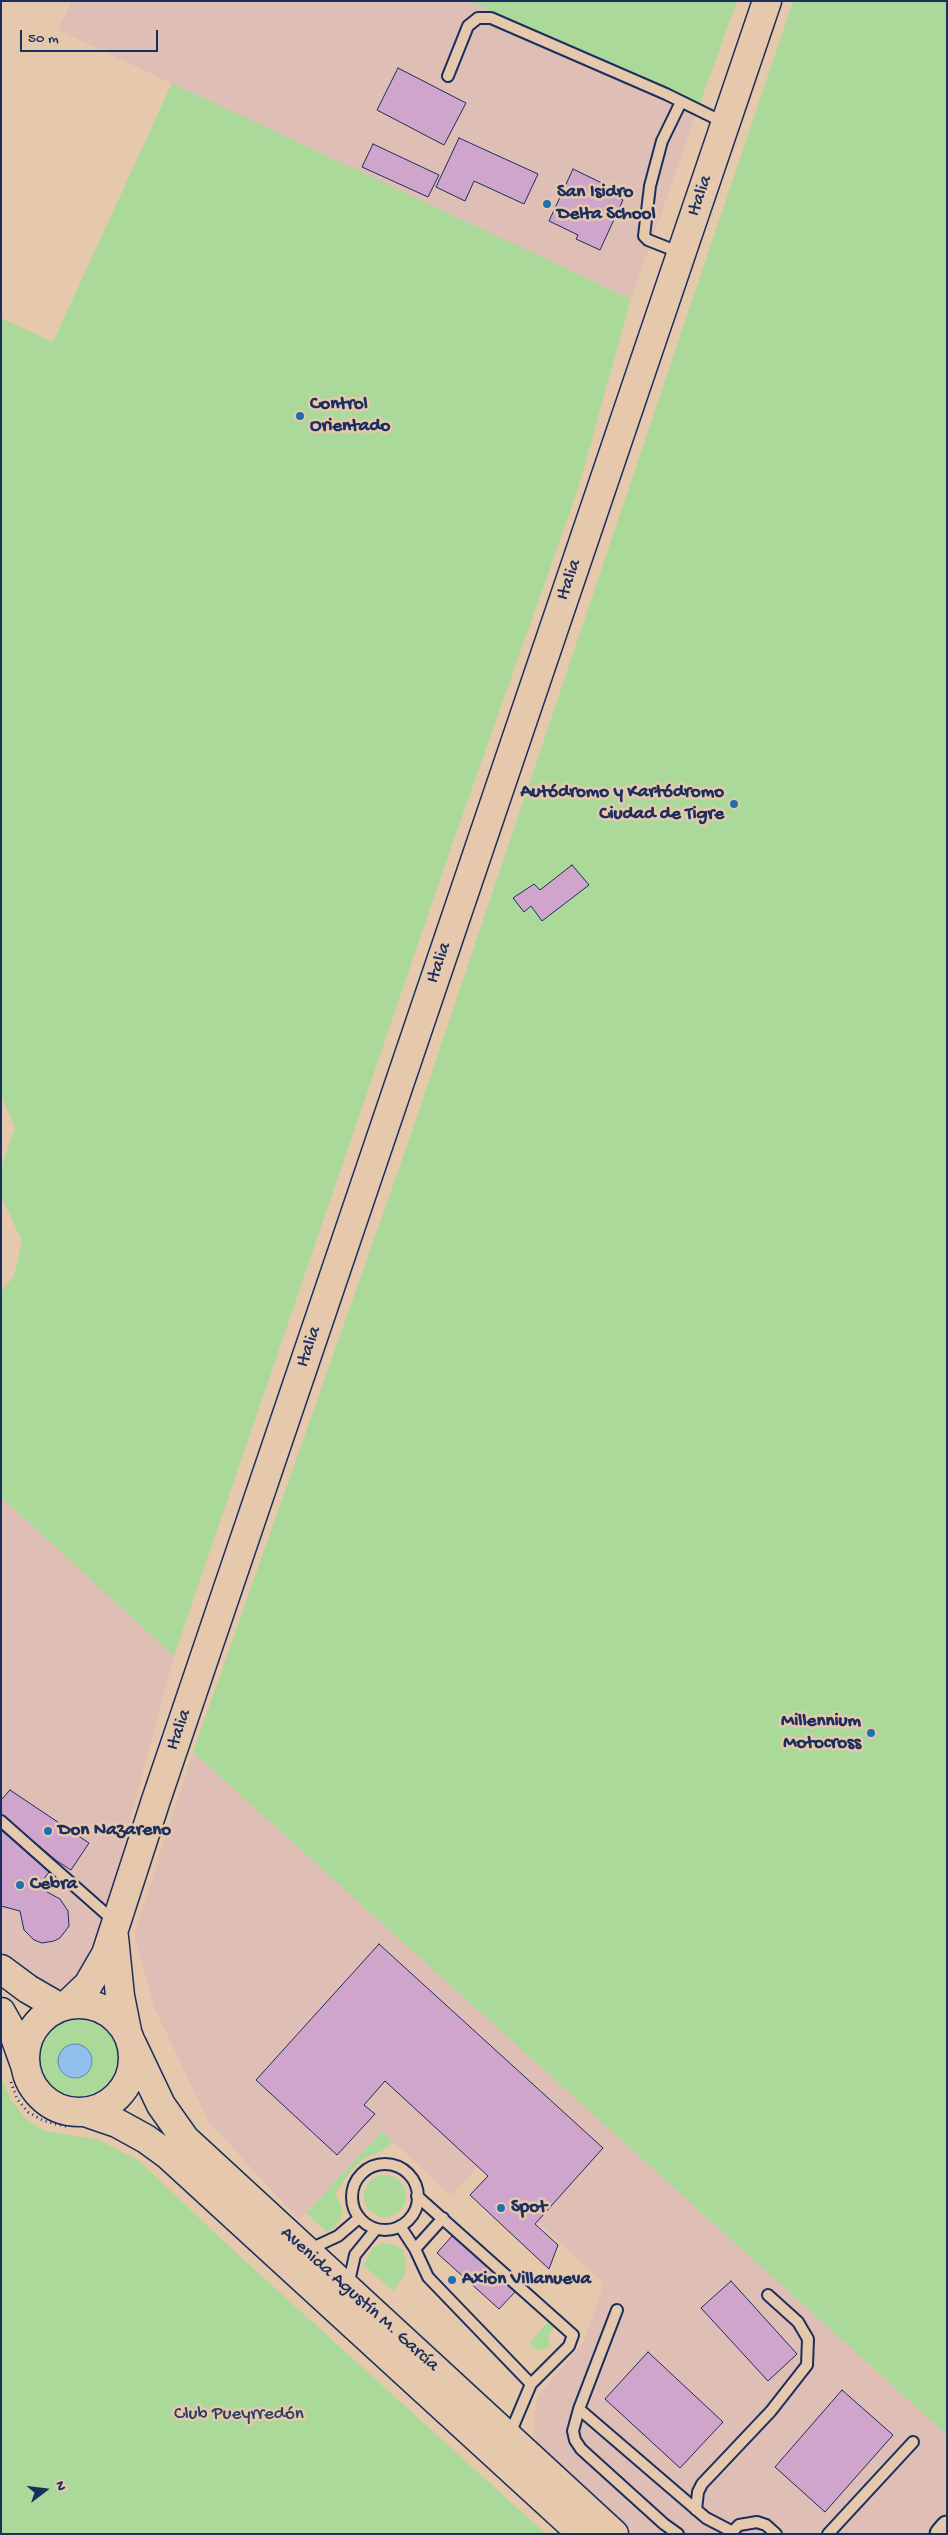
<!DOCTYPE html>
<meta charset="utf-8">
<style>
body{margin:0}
#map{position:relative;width:948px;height:2535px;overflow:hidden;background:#e6c9ad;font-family:"Gochi Hand",sans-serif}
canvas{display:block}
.frame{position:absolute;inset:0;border:2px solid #1b2f5e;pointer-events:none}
.north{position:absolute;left:20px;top:2465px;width:50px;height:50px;-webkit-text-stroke:4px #e6c9ad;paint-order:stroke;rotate:75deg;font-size:14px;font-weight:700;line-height:20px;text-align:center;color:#1b2f5e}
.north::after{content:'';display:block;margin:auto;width:18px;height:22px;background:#1b2f5e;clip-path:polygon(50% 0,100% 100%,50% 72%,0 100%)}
.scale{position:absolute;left:20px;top:30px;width:138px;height:22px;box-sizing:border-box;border:2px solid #1b2f5e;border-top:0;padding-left:6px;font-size:15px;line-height:18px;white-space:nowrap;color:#1b2f5e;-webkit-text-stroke:4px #e6c9ad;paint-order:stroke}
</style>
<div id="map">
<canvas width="948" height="2535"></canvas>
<div class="frame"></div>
<div class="north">N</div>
<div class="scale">50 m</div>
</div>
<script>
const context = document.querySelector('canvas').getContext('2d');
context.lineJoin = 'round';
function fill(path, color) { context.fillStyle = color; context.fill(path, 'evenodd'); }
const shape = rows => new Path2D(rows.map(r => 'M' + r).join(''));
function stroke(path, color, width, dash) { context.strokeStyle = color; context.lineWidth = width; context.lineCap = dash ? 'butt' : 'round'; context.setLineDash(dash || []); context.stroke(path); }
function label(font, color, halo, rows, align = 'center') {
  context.font = font + ' "Gochi Hand",sans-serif'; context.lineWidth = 5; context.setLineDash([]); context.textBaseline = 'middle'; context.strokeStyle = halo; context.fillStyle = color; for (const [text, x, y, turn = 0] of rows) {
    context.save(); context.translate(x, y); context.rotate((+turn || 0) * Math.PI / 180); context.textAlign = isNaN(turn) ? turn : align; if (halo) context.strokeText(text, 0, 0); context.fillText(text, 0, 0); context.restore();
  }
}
const built = shape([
 [72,1,470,1,698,109,631,299,58,30],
 [1,1497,174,1656,90,1972,68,1989,59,1992,1,1959],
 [193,1752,947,2435,947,2518,932,2534,629,2534,536,2448,533,2439,537,2397,584,2341,604,2284,478,2167,451,2196,382,2131,299,2220,208,2121,154,2007,134,1934]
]);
const green = shape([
 [470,1,737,1,698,109],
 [793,1,947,1,947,2435,193,1752,410,1137],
 [172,83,631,299,578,489,453,842,174,1656,1,1497,1,1291,14,1276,22,1241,1,1196,2,1166,15,1128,1,1096,1,318,53,342],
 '37 2061a41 41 0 1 1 82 0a41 41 0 1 1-82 0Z',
 [1,2075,10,2099,26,2119,45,2131,99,2140,138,2160,232,2249,546,2534,1,2534],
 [382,2131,393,2142,384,2150,365,2158,350,2172,335,2194,341,2205,342,2212,340,2220,334,2228,327,2232,306,2213],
 '364 2196a21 21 0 1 1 42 0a21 21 0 1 1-42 0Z',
 [383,2243,393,2244,402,2249,405,2258,406,2269,403,2278,393,2291,363,2265,374,2247],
 [549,2321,555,2326,548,2335,550,2347,537,2351,529,2343]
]);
const water = shape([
 '58 2061a17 17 0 1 1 34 0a17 17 0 1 1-34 0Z'
]);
const building = shape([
 [398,68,466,103,444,145,377,110,398,68],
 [459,138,538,174,524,204,474,181,465,201,436,187,459,138],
 [373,144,439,175,428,197,362,167,373,144],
 [573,169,604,184,601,190,623,200,600,250,576,239,578,235,549,221,573,169],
 [572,865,589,885,542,921,531,906,524,912,513,898,534,884,540,890,572,865],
 [10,1790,89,1843,71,1870,57,1861,1,1814,1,1800,10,1790],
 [1,1830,49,1872,38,1887,60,1899,68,1911,69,1926,60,1938,54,1941,42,1943,34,1940,24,1930,20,1911,1,1906,1,1830],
 [379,1944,603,2148,535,2224,558,2245,549,2269,470,2195,488,2176,385,2081,364,2105,375,2114,337,2155,256,2080,379,1944],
 [452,2236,515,2292,499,2309,437,2253,452,2236],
 [731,2281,797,2354,768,2381,701,2308,731,2281],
 [648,2352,723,2422,680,2468,605,2399,648,2352],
 [842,2390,893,2435,825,2512,775,2467,842,2390]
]);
const path = shape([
 [11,2082,17,2099,28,2112,44,2121,69,2127]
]);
const lane = shape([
 [448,76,468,26,478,18,491,18,666,94,725,123],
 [681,253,648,240,644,236,650,186,662,141,681,102],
 [1,1821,114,1921],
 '352 2197a33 33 0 1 1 66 0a33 33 0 1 1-66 0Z',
 [417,2196,573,2335,569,2346,531,2384,509,2436],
 [400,2226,415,2249,428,2277,531,2384],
 [415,2249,443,2218],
 [308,2250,338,2236,359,2218],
 [348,2286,355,2255,376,2229],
 [617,2310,579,2409,573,2431,575,2440,581,2449,664,2524,678,2534],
 [579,2409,706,2518,731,2531],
 [696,2510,698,2492,702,2484,771,2411,807,2365,808,2339,798,2322,768,2295],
 [730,2534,739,2525,757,2522,766,2525,776,2534],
 [828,2534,913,2442]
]);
const street = shape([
 [941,2534,947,2527]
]);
const secondary = shape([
 [114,1937,120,1996,127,2031],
 [1,1969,28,1989,59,2007],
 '25 2058a54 54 0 1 1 108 0a54 54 0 1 1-108 0Z',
 [67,2005,88,1985,106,1954,156,1800,767,1],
 [1,2012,15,2037,25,2065],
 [132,2044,161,2105,185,2139,614,2534],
 [85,2112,117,2123,146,2139,168,2155,582,2534]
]);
const markers = [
 [547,204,5,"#1f6fb2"],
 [300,416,5,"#1f6fb2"],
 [734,804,5,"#1f6fb2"],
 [871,1733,5,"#1f6fb2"],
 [48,1831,5,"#1f6fb2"],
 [20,1885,5,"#1f6fb2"],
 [501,2208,5,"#1f6fb2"],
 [452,2280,5,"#1f6fb2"]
];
const poiNames = [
 ["San Isidro",557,193],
 ["Delta School",557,215],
 ["Control",310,405],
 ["Orientado",310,427],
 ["Autódromo y Kartódromo",724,793,"right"],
 ["Ciudad de Tigre",724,815,"right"],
 ["Millennium",861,1722,"right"],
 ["Motocross",861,1744,"right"],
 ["Don Nazareno",58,1831],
 ["Cebra",30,1885],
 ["Spot",511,2208],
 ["Axion Villanueva",462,2280]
];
const streetNames = [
 ["Italia",701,196,-71],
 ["Italia",570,580,-71],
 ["Italia",440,963,-71],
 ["Italia",310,1347,-71],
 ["Italia",180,1730,-71],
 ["Avenida Agustín M. García",359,2300,42]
];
const parkNames = [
 ["Club Pueyrredón",239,2415]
];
fill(built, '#dfbeb6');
fill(green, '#abd999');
fill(water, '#91c0ec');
stroke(water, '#6286b3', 1);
fill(building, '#cfa5cb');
stroke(building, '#1b2f5e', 1);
stroke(lane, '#1b2f5e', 14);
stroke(street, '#1b2f5e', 25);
stroke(secondary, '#1b2f5e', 31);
stroke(path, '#1b2f5e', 3, [1, 4]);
stroke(lane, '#e6c9ad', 10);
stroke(street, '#e6c9ad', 21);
stroke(secondary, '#e6c9ad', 28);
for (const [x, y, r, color] of markers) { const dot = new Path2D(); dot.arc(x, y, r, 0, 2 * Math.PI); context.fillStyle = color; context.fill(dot); stroke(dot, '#e6c9ad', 2); }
label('bold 19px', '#1b2f5e', '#e6c9ad', poiNames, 'left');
label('19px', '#1b2f5e', '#e6c9ad', streetNames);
label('19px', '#294064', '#e6c9ad', parkNames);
</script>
